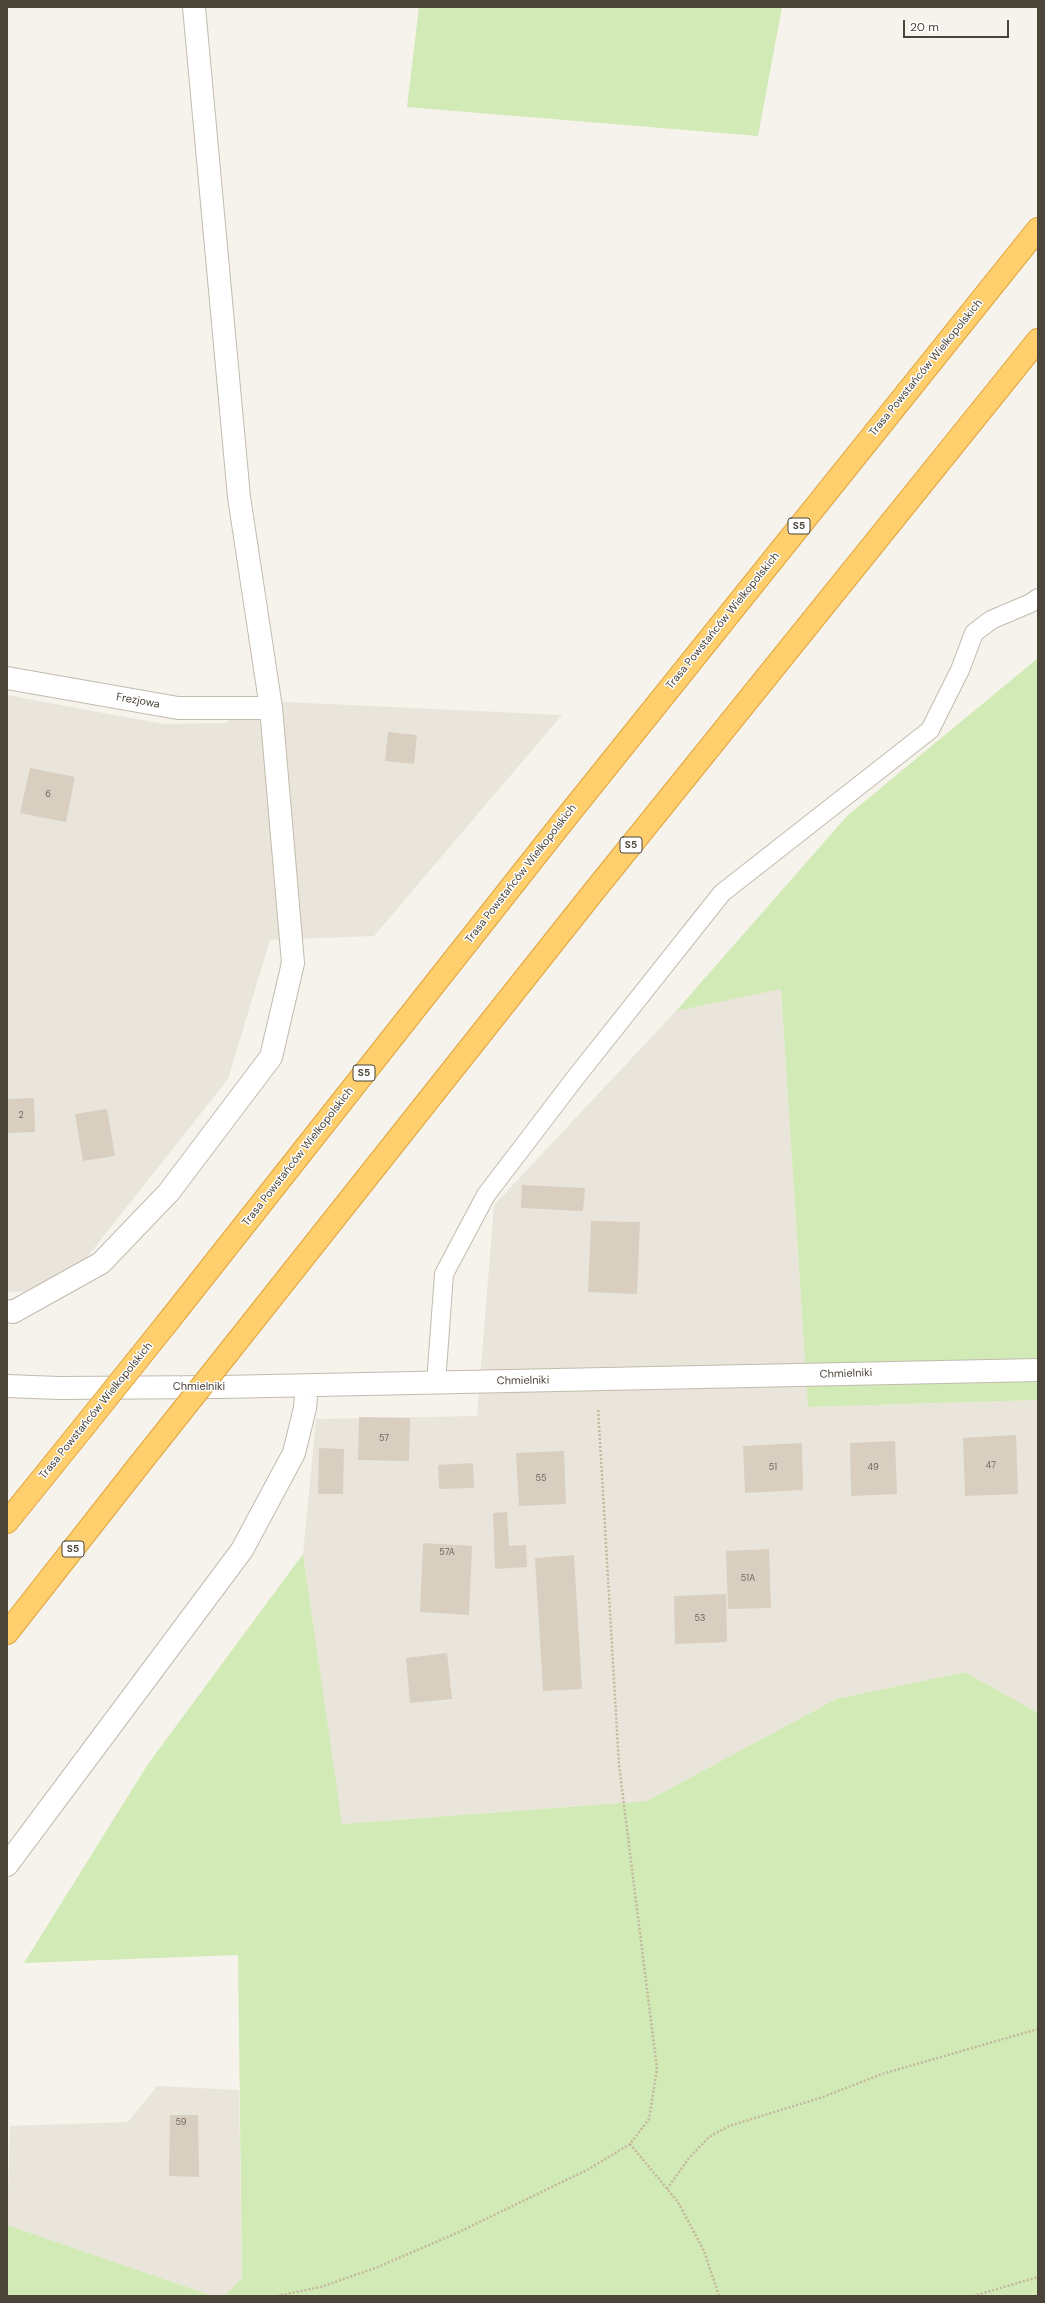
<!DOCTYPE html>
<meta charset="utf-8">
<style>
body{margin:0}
#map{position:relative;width:1045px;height:2303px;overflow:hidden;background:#f6f3ec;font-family:"DM Sans",sans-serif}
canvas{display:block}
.frame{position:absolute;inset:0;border:8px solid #4b4439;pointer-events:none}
.scale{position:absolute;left:903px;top:20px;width:106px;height:18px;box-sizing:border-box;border:2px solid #4b4439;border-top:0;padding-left:5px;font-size:12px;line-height:14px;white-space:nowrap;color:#4b4439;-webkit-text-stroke:3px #fff;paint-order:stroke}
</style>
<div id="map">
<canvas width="1045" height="2303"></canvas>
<div class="frame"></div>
<div class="scale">20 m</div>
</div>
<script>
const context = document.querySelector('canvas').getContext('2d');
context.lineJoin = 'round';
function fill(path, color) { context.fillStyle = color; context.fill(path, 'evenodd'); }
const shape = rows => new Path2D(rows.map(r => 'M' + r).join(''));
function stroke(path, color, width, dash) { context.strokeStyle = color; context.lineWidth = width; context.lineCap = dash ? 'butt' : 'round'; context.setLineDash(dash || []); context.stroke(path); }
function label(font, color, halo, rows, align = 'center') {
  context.font = font + ' "DM Sans",sans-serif'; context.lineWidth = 3; context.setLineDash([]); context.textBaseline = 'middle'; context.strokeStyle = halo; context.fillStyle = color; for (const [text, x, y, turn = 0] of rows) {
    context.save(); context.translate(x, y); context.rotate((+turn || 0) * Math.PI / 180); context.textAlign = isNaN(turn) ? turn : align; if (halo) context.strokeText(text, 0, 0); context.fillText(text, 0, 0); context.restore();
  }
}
const residential = shape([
 [7,695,163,724,225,723,264,701,562,715,374,936,270,940,228,1079,61,1290,7,1292],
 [781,988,808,1407,1038,1400,1038,1713,965,1672,836,1699,647,1801,341,1824,303,1554,316,1419,477,1416,494,1205,676,1011],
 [157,2086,239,2090,242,2278,225,2296,213,2296,7,2225,10,2126,128,2122]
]);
const green = shape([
 [419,7,782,7,758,136,407,107],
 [1038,658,1038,1400,808,1407,781,989,676,1011,847,816],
 [303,1554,342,1824,647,1801,836,1699,965,1672,1038,1713,1038,2296,225,2296,242,2278,238,1955,24,1963,148,1764],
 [7,2225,213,2296,7,2296]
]);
const building = shape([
 [388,732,417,735,414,764,385,761],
 [30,768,75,777,66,822,20,813],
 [34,1098,35,1132,7,1133,7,1099],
 [107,1109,115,1156,83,1161,75,1114],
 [522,1185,585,1188,583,1211,521,1208],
 [591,1221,640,1222,637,1294,588,1292],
 [359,1417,410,1418,409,1461,358,1460],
 [1016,1435,1018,1494,965,1496,963,1438],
 [895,1441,897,1494,851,1496,850,1443],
 [802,1443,803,1490,745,1493,743,1446],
 [319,1448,344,1449,343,1494,318,1494],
 [564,1451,566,1504,519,1506,516,1453],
 [473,1463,474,1488,439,1489,438,1465],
 [507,1512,509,1546,526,1545,527,1567,495,1569,493,1513],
 [423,1543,472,1546,469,1615,420,1612],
 [769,1549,771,1608,728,1609,726,1551],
 [574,1555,582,1689,543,1691,535,1558],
 [726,1594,727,1642,675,1644,674,1596],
 [447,1653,452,1699,410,1703,406,1658],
 [170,2115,198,2115,199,2177,169,2176]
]);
const path = shape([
 [630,2144,678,2202,704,2251,719,2296],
 [667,2189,689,2158,709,2137,729,2126,823,2097,882,2074,1038,2029],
 [277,2296,321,2287,378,2267,459,2232,589,2169,630,2144,649,2119,657,2069,619,1765,598,1408],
 [973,2296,1038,2277]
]);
const service = shape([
 [436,1383,444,1274,486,1195,576,1077,722,893,930,730,960,670,974,633,991,620,1031,603,1038,598]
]);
const minor = shape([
 [7,678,178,708,271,708],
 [7,1311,13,1312,101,1263,169,1192,271,1057,293,963,271,708,239,497,194,7],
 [7,1386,59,1388,221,1387,1038,1370],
 [7,1865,242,1550,294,1453,305,1408,307,1385]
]);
const motorway = shape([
 [167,1323,561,824,1038,229],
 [228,1353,591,895,1038,340],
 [7,1522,82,1429],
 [7,1633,139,1465]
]);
const motorwayBridge = shape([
 [82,1429,167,1323],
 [139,1465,228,1353]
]);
const numberNames = [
 ["6",48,795],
 ["2",21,1116],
 ["57",384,1439],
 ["47",991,1466],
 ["51",773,1468],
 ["49",873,1468],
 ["55",541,1479],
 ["57A",447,1553],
 ["51A",748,1579],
 ["53",700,1619],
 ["59",181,2123]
];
const shields = [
 [799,526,22],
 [631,845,22],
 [364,1073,22],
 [73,1549,22]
];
const shieldNames = [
 ["S5",799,526],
 ["S5",631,845],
 ["S5",364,1073],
 ["S5",73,1549]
];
const streetNames = [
 ["Trasa Powstańców Wielkopolskich",926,368,-51],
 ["Trasa Powstańców Wielkopolskich",723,621,-51],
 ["Frezjowa",138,701,10],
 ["Trasa Powstańców Wielkopolskich",521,874,-52],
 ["Trasa Powstańców Wielkopolskich",298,1157,-52],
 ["Chmielniki",846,1374,-2],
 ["Chmielniki",523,1381,-1],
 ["Chmielniki",199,1387],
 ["Trasa Powstańców Wielkopolskich",96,1411,-51]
];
fill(residential, '#eae5da');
fill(green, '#d2eab5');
fill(building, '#d8cfc1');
stroke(service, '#c2bbae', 20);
stroke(minor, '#c2bbae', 24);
stroke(motorway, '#e0a43c', 24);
stroke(path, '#c4b79f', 2.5, [2, 2]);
stroke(service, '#fff', 18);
stroke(minor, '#fff', 22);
stroke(motorway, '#ffcf6e', 22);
stroke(motorwayBridge, '#e0a43c', 24, []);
stroke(motorwayBridge, '#ffcf6e', 22);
label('9px', '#6e675b', null, numberNames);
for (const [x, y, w] of shields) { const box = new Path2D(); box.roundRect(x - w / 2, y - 8, w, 16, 3); context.fillStyle = '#fff'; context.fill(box); stroke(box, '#4b4439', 1); }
label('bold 10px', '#4b4439', null, shieldNames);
label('11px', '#4b4439', '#fff', streetNames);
</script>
